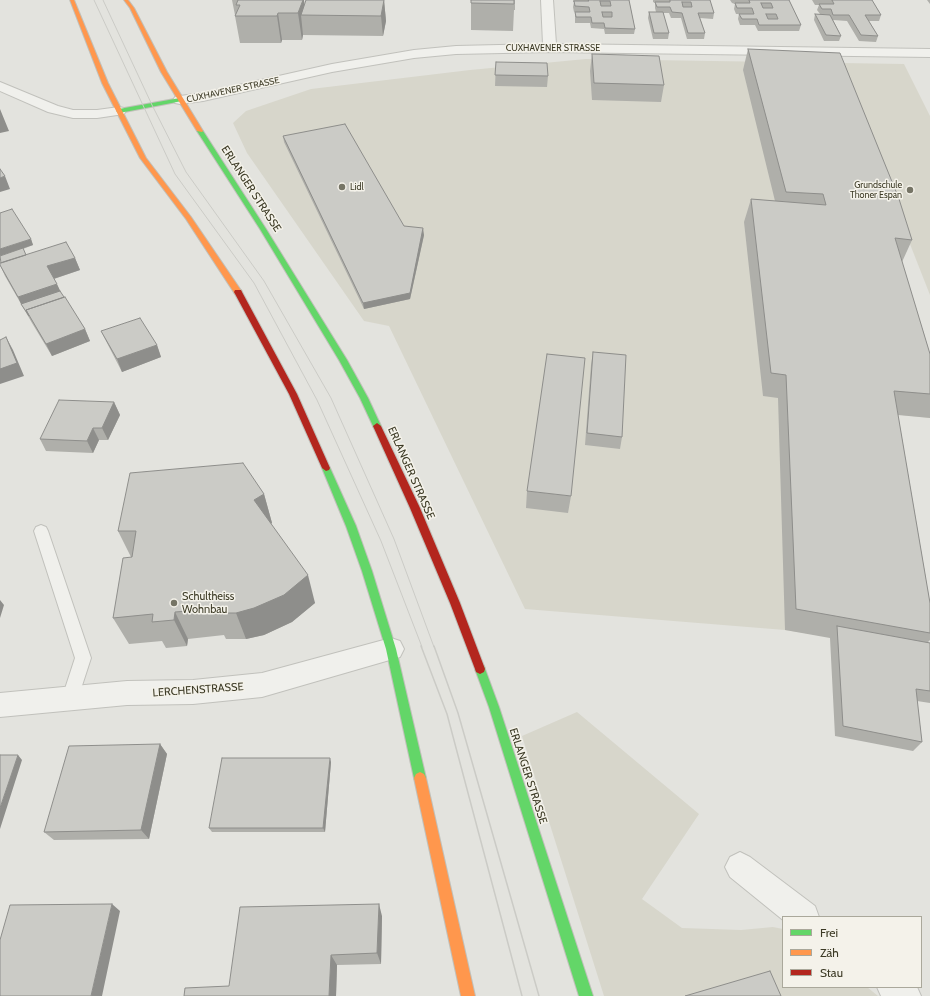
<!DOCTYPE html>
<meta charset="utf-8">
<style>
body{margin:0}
#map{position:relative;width:930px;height:996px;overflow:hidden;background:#e3e3de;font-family:Cabin,sans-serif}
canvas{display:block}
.legend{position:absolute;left:782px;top:916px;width:140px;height:72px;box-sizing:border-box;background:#f4f2ea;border:1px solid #aaa89b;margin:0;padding:5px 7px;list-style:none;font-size:12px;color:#3c3a25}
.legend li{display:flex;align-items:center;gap:8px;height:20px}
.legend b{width:20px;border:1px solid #aaa89b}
</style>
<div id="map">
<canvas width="930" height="996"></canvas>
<ul class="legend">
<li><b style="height:5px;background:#63d668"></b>Frei</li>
<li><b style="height:5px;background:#ff974d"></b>Zäh</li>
<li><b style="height:5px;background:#b3261e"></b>Stau</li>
</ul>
</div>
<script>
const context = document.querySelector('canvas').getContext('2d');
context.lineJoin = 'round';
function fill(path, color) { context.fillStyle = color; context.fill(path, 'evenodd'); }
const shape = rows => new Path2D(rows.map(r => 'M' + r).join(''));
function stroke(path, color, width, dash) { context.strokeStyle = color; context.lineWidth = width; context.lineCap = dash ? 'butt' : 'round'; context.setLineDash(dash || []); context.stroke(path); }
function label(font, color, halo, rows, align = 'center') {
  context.font = font + ' Cabin,sans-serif'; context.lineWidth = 3; context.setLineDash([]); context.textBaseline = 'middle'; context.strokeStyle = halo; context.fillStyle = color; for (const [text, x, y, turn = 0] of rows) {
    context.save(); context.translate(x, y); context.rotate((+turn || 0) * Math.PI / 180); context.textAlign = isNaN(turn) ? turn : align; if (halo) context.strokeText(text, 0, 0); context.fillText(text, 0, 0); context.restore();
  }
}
const built = shape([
 [586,59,904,64,930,116,930,295,842,71,930,355,930,418,883,413,830,637,785,630,525,609,389,326,364,321,247,153,233,123,246,111,311,89,470,70],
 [577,712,699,814,642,899,682,928,741,930,773,927,783,929,783,987,867,987,878,996,604,996,522,736]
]);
const lane = shape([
 [41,525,46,527,48,531,91,658,78,698,76,703,70,706,64,703,62,698,75,658,34,531,36,527,41,525]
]);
const street = shape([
 [541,0,553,0,556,44,930,49,930,57,550,52,456,54,414,58,332,72,203,101,180,104,175,103,173,100,175,97,180,96,203,93,332,64,414,50,456,46,543,44,541,0],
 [0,82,58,106,73,110,97,110,119,107,124,108,126,111,124,114,97,118,73,118,48,112,0,91,0,82],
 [391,638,400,641,404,649,400,657,262,697,193,704,127,705,0,717,0,693,127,681,193,680,262,673,391,638],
 [740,852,750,857,815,906,819,917,783,917,783,920,730,877,725,867,730,857,740,852],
 [877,987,917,987,921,996,881,996,877,987]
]);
const fast = shape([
 [180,98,183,100,182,101,119,113,116,111,119,109,180,98],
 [198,130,203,131,266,229,347,360,368,398,381,426,380,428,374,428,360,398,339,360,260,229,197,131,198,130],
 [326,465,330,468,356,526,372,571,396,649,426,778,424,782,420,784,416,782,414,778,386,649,362,571,346,526,322,468,326,465],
 [480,664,484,666,485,669,499,707,593,996,579,996,489,707,475,669,476,666,480,664]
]);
const slow = shape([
 [70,0,74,0,108,83,146,158,191,217,242,292,241,294,235,294,186,219,140,158,102,83,70,0],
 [124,0,128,0,134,8,167,72,203,131,202,132,197,131,161,72,130,8,124,0],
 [420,772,424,774,426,778,475,996,461,996,414,778,416,774,420,772]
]);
const jam = shape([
 [235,290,241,290,242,292,297,394,330,468,329,470,326,471,322,468,289,394,234,292,235,290],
 [377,423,381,426,420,508,460,603,485,669,484,672,480,674,476,672,475,669,450,603,410,508,373,426,377,423]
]);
const tramFar1 = shape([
 [94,0,175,174,254,283,317,400,381,541,422,647],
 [103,0,152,105,186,172,264,281,331,398,394,539,434,647]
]);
const tram = shape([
 [421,646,447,714,522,996],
 [434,646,458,713,539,996]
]);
const wall = shape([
 [232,0,304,0,304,4,384,0,386,21,383,36,303,35,302,40,282,40,281,43,240,43,235,16,235,15],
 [471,0,515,0,515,10,514,10,513,31,471,30],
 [573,0,629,0,635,29,634,34,605,34,604,29,591,28,590,23,575,23,575,12,574,12,573,7,574,2,573,2],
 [653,0,710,0,714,13,713,19,700,18,705,33,704,39,687,39,681,18,671,18,669,13,663,13,669,33,668,39,653,39,648,18,649,12,656,12,655,8,655,3,653,2],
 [730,0,789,0,801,25,799,31,758,31,755,25,740,25,738,19,739,14,736,14,734,9,735,4,732,3],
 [812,0,872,0,881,15,879,21,869,21,878,36,876,42,859,41,847,21,833,20,841,36,839,41,824,41,814,20,815,14,820,14,817,10,819,5,815,5],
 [927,0,930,0,930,4],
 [748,49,912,240,902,262,930,354,930,418,898,415,930,603,930,640,928,642,930,643,930,703,917,701,922,742,913,751,835,736,830,638,785,630,778,398,763,396,744,222,751,199,775,201,743,70],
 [592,54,664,85,661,102,592,100,590,71],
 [496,62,548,76,547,87,495,86],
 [283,136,404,226,424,235,410,299,364,309,284,142],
 [31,239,33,245,23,249,26,255,75,258,80,270,54,279,60,291,85,329,90,341,52,356,32,323,5,276,0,265],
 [101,331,157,345,161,357,122,372,107,343],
 [593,352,622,437,620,449,585,445,591,365],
 [114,402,120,415,108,440,99,440,93,453,46,451,40,439],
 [527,491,571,496,568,513,526,508],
 [264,494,272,523,271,524,315,603,292,622,264,635,246,639,226,639,224,635,188,639,187,646,166,648,162,641,129,644,113,618,131,557,118,531],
 [160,744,167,754,149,839,54,840,44,832],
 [331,762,325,832,212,832,209,828],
 [382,916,381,964,337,965,336,996,184,996,229,986]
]);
const shadedWall = shape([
 [303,0,304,0,306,15,301,15,303,35,302,40,298,13],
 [384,0,386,21,383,36,381,16],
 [278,13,282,40,281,43,277,16],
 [0,109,9,131,0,133],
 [5,176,10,189,0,192,0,178],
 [423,228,424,235,410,299,364,309,363,303],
 [31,239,33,245,0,256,0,249],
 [75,258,80,270,53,279,47,266],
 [57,284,63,297,21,304,18,297],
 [85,329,90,341,52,356,46,344],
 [6,337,13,350,24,376,0,384,0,369],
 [157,345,161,357,122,372,117,359],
 [114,402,120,415,108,440,102,428],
 [93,428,99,440,93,453,87,441],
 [264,494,272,523,262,529,254,500],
 [308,575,315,603,292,622,264,635,246,639,236,613],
 [0,600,4,605,0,618],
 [175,612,188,639,187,646,174,620],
 [160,744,167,754,149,839,141,830],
 [18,755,22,760,0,829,0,808],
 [330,758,331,762,325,832,323,828],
 [112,904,120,911,102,996,91,996],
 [379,904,382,916,381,964,377,953],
 [331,955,337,965,336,996,329,996]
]);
const building = shape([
 [238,0,303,0,298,13,278,13,277,16,235,16,240,5,236,5,238,0],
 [306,0,384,0,381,16,301,15,306,0],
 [471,0,514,0,514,4,471,3,471,0],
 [588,0,629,0,635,29,605,28,604,23,592,23,591,17,576,17,575,12,590,12,589,7,575,6,574,1,589,1,588,0],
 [600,1,610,1,611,6,601,6,600,1],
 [602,12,612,12,612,17,603,17,602,12],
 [670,0,710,0,714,13,698,13,705,33,688,33,682,13,672,12,670,7,657,7,655,2,670,2,670,0],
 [682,2,691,2,692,7,683,7,682,2],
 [749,0,789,0,801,25,759,25,757,19,742,19,739,14,754,14,752,8,737,8,735,3,750,3,749,0],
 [761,3,771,3,773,8,763,8,761,3],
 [766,14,776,14,778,19,768,19,766,14],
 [832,0,872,0,881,15,865,15,878,36,861,35,849,15,833,15,831,9,822,9,819,4,834,4,832,0],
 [649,12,663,12,669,33,654,33,649,12],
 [815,14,830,15,841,36,826,35,815,14],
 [748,49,840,53,899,199,912,240,895,238,930,354,930,394,894,391,930,603,930,633,796,609,786,375,771,373,751,199,826,205,823,194,786,192,748,49],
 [592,54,659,56,664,85,594,83,592,54],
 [496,62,547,63,548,76,495,75,496,62],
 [345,124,404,226,423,228,410,293,363,303,283,136,345,124],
 [0,169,5,176,0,178,0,169],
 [12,209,31,239,0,249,0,213,12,209],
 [66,242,75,258,47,266,57,284,18,297,0,265,0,263,66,242],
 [23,248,26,255,1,263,0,256,23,248],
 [60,291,64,297,26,310,29,316,21,304,60,291],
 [65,297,85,329,46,344,26,310,65,297],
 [140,318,157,345,117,359,101,331,140,318],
 [6,337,17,363,0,369,0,340,6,337],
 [593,352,626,355,622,437,587,433,593,352],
 [547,354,585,358,571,496,527,491,547,354],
 [59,400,114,402,102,428,93,428,87,441,40,439,59,400],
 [243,463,264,494,254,500,308,575,284,595,254,608,236,613,215,613,215,609,175,612,174,620,152,622,153,614,113,618,123,558,132,557,136,531,118,531,130,473,243,463],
 [837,626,930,643,930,691,916,689,922,742,843,726,837,626],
 [160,744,141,830,44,832,69,746,160,744],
 [0,755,18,755,0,808,0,755],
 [222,758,330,758,323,828,209,828,222,758],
 [112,904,91,996,0,996,0,940,10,905,112,904],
 [379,904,377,953,331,955,329,996,184,996,185,988,229,986,240,907,379,904],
 [770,971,781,996,685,996,770,971]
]);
const markers = [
 [342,187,4,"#767566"],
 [910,190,4,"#767566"],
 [174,603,4,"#767566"]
];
const farStreetnames = [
 ["CUXHAVENER STRASSE",553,48],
 ["CUXHAVENER STRASSE",233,90,-12]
];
const farPoinames = [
 ["Grundschule",902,185],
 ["Thoner Espan",902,195],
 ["Lidl",350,187,"left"]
];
const streetNames = [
 ["ERLANGER STRASSE",251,189,57],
 ["ERLANGER STRASSE",411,473,66],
 ["LERCHENSTRASSE",198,690,-4],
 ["ERLANGER STRASSE",528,776,72]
];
const poiNames = [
 ["Schultheiss",182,597],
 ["Wohnbau",182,610]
];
fill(built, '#d7d6cb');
stroke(lane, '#c1c1bc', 2);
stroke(street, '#c1c1bc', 2);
stroke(fast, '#c1c0ba', 2);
stroke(slow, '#c1c0ba', 2);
stroke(jam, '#c1c0ba', 2);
fill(lane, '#f0f0ec');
fill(street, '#f0f0ec');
fill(fast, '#63d668');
fill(slow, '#ff974d');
fill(jam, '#b3261e');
stroke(tramFar1, '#cbcbc6', 1);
stroke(tram, '#cbcbc6', 1.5);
fill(wall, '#afafaa');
fill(shadedWall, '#8e8e8b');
fill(building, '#cbcbc6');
stroke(building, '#8e8e8b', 1);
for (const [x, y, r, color] of markers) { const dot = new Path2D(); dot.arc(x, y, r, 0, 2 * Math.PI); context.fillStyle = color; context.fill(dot); stroke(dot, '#f4f2ea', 1.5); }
label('9px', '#3c3a25', '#f4f2ea', farStreetnames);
label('9px', '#3c3a25', '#f4f2ea', farPoinames, 'right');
label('11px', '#3c3a25', '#f4f2ea', streetNames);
label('11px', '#3c3a25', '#f4f2ea', poiNames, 'left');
</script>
